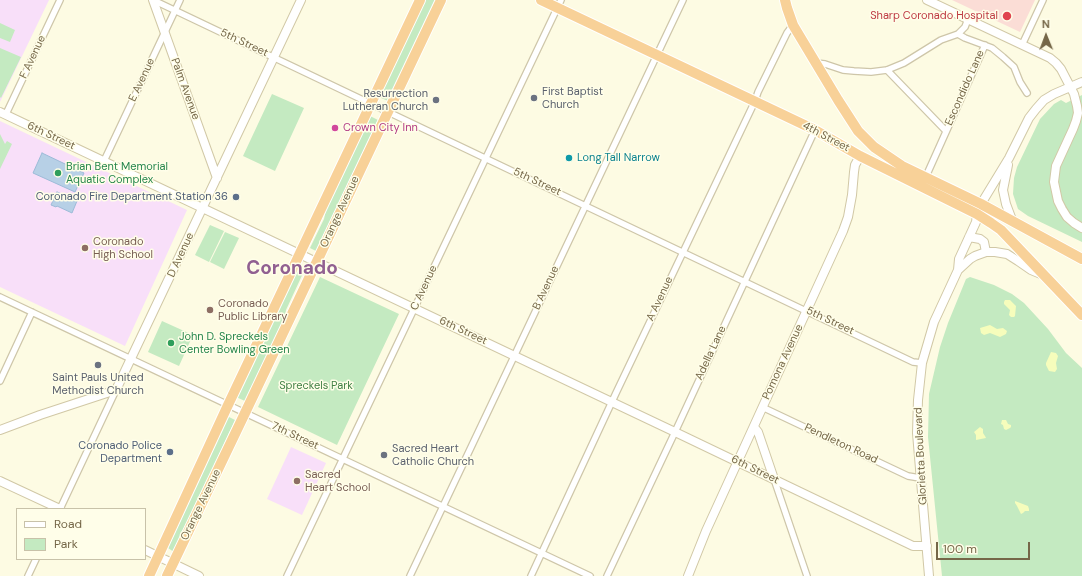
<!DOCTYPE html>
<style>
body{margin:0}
#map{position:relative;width:1082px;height:576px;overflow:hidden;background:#fdfbe3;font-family:"DM Sans",sans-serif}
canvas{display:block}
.legend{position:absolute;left:16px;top:508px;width:130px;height:52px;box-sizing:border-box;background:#fffee9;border:1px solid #c8c2a9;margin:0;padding:5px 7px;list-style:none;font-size:12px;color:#756748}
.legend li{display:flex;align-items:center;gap:8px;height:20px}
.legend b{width:20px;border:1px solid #c8c2a9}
.north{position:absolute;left:1026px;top:16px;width:40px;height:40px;-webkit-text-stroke:3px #fffee9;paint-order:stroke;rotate:359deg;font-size:11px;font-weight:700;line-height:16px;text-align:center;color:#756748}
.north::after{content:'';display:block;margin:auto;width:14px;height:18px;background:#756748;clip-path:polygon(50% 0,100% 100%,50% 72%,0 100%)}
.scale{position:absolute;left:936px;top:542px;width:94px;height:18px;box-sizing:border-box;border:2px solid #756748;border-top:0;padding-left:5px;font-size:12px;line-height:14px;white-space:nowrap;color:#756748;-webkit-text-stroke:3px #fffee9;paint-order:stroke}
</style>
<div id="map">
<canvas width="1082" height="576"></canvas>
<ul class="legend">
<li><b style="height:5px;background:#fff"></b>Road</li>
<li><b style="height:11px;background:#c4eac1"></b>Park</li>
</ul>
<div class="north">N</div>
<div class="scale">100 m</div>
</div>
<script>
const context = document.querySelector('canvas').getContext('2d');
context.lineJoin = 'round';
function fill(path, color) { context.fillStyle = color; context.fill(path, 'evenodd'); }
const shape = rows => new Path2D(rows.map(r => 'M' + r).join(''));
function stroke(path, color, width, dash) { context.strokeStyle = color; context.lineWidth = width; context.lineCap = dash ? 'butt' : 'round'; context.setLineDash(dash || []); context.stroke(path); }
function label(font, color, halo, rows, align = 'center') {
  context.font = font + ' "DM Sans",sans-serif'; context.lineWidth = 3; context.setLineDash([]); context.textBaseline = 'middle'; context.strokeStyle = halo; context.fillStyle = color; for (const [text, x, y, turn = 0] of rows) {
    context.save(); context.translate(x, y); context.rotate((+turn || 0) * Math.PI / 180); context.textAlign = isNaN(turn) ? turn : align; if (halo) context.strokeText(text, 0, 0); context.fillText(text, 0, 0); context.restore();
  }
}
const education = shape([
 [0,0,49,0,0,102],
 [0,121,187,210,125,346,0,287],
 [291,447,326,463,302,515,267,499]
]);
const medical = shape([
 [952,0,1035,0,1020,32]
]);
const green = shape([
 [425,0,435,0,388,101,379,97],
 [0,23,15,30,10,42,0,38],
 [0,48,21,57,1,98,0,97],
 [272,94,304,108,275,171,243,156],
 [1082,95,1082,242,1028,216,1018,209,1013,194,1014,178,1017,167,1040,119,1054,104,1061,100,1066,103],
 [370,116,378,120,316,251,310,248,324,219,326,210],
 [0,134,5,144,7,141,12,144,0,169],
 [210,225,224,231,209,262,195,255],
 [225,232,239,238,224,269,210,262],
 [298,266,305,269,286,310,285,316,245,401,236,397],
 [320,277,399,314,337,445,258,407],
 [970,277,994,285,1012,294,1024,303,1048,329,1066,353,1082,368,1082,576,942,576,928,437,929,394,940,347,948,323,966,279],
 [162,321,193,335,179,366,148,352],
 [227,416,235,420,174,552,168,548,191,498,194,485]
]);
const sand = shape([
 [1005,300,1010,300,1016,306,1015,316,1014,317,1011,317,1009,315,1010,310,1004,304,1004,302],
 [990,325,997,329,1003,328,1007,331,1006,334,1000,337,990,333,984,335,981,333,980,328],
 [1051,352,1056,353,1058,356,1056,363,1057,369,1055,372,1049,371,1046,365,1046,363],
 [1002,420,1006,420,1008,424,1011,425,1011,427,1010,428,1006,430,1004,429,1003,425,1001,424],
 [980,427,983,429,983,433,985,436,986,438,976,440,976,435,974,432],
 [1015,501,1028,506,1029,509,1029,511,1025,511,1023,513,1021,514,1017,506,1015,503]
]);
const water = shape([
 [42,153,84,173,75,192,33,173,42,153],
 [57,192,77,201,72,213,57,206,56,207,51,205,57,192]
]);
const street = shape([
 [153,0,913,362,922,363],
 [958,34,965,38,992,48,1003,57,1014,67,1020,82,1027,93],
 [1022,45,1043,0],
 [816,63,825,64,843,70,854,71,871,72,887,70,904,63,941,40,958,34,965,27,968,19],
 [887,70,946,131],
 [6,114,60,0],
 [104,161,180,0],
 [928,172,985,45],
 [0,297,590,576],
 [0,381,32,312],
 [762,407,908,476,920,478],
 [774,479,807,576],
 [60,509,116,390],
 [28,576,36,559],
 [287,576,561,0],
 [410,576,683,0],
 [531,576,616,393,755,101,758,92,787,33,793,25],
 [607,576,675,432,815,130]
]);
const secondary = shape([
 [153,0,217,178],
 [927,0,1050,58,1056,63,1061,69,1074,94,1077,106,1078,113,1076,121,1073,129,1056,166,1054,182,1058,201,1062,209,1067,217,1074,223,1082,228],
 [0,112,675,432,913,546,927,546],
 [1008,165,1003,190,1006,204,1012,220],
 [981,204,1009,158,1029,118,1036,109,1044,100,1054,94,1082,82],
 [969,237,980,239,984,242,986,252],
 [958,270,970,259,975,256,986,252,995,252,1007,254,1018,261,1031,270,1043,275],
 [754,427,758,432,774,479],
 [0,430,40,415,116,390,301,0],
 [0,481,60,509],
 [145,550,199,576],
 [688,576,706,531,843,231,848,217,852,195,854,172,855,165,860,156],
 [929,576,917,433,918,400,922,363,934,322,958,270,959,259,976,222,977,214]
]);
const highway = shape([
 [541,0,815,130,860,156,977,214,991,223,1001,230,1082,315],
 [785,0,787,8,793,25,838,100,858,131,874,147,902,166,981,204,1082,259],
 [149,576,228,405,420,0],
 [167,576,245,413,441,0]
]);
const markers = [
 [1007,16,5,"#e0444e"],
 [534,98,4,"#6b7280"],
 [436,100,4,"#6b7280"],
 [335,128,4,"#d1479c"],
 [569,158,4,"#0f9aa8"],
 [58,173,4,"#2e9e5b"],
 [236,197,4,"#5c6f8a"],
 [85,248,4,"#8d6e63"],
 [210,310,4,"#8d6e63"],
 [171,343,4,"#2e9e5b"],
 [98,365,4,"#6b7280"],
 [170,452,4,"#5c6f8a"],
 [384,455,4,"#6b7280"],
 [297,481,4,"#8d6e63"]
];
const healthNames = [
 ["Sharp Coronado Hospital",998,16]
];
const streetNames = [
 ["5th Street",244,43,25],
 ["F Avenue",33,57,-65],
 ["E Avenue",142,80,-65],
 ["Escondido Lane",965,88,-66],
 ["Palm Avenue",185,89,70],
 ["6th Street",51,136,25],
 ["4th Street",826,137,28],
 ["5th Street",537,182,25],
 ["Orange Avenue",340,212,-65],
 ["D Avenue",181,255,-65],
 ["C Avenue",424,288,-65],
 ["B Avenue",546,288,-65],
 ["A Avenue",660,299,-65],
 ["5th Street",830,321,25],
 ["6th Street",463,331,25],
 ["Adella Lane",711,353,-65],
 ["Pomona Avenue",783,362,-65],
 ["7th Street",295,436,25],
 ["Pendleton Road",841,444,25],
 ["Glorietta Boulevard",921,456,-93],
 ["6th Street",755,470,26],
 ["Orange Avenue",201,505,-64]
];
const worshipNames = [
 ["First Baptist",542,92],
 ["Church",542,105],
 ["Resurrection",428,94,"right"],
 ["Lutheran Church",428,107,"right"],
 ["Saint Pauls United",98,378,"center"],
 ["Methodist Church",98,391,"center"],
 ["Sacred Heart",392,449],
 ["Catholic Church",392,462]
];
const hotelNames = [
 ["Crown City Inn",343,128]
];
const cultureNames = [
 ["Long Tall Narrow",577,158]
];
const leisureNames = [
 ["Brian Bent Memorial",66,167],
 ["Aquatic Complex",66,180],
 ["John D. Spreckels",179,337],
 ["Center Bowling Green",179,350]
];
const serviceNames = [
 ["Coronado Fire Department Station 36",228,197],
 ["Coronado Police",162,446],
 ["Department",162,459]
];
const educationNames = [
 ["Coronado",93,242],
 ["High School",93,255],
 ["Coronado",218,304],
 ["Public Library",218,317],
 ["Sacred",305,475],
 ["Heart School",305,488]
];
const parkNames = [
 ["Spreckels Park",316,386]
];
const townNames = [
 ["Coronado",292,269]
];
fill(education, '#f8dff9');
fill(medical, '#fbddd6');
fill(green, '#c4eac1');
fill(sand, '#f6fdbc');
fill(water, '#b7d0e6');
stroke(water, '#9dbbd8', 1);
stroke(street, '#cec6a9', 8);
stroke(secondary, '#d1c8a6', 10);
stroke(highway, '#fff', 12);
stroke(street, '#fff', 5.5);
stroke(secondary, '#fff', 8);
stroke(highway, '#f8d198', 10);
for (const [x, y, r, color] of markers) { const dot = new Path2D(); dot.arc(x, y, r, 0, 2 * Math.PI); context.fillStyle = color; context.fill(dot); stroke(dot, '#fffee9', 1.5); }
label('11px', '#be3a42', '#fffee9', healthNames, 'right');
label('11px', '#756748', '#fffee9', streetNames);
label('11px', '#5b616d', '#fffee9', worshipNames, 'left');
label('11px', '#b23c85', '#fffee9', hotelNames, 'left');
label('11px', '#0d838f', '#fffee9', cultureNames, 'left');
label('11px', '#27864d', '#fffee9', leisureNames, 'left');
label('11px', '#4e5e75', '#fffee9', serviceNames, 'right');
label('11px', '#785e54', '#fffee9', educationNames, 'left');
label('11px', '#428145', '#fffee9', parkNames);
label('bold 19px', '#916091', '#fffee9', townNames);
</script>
